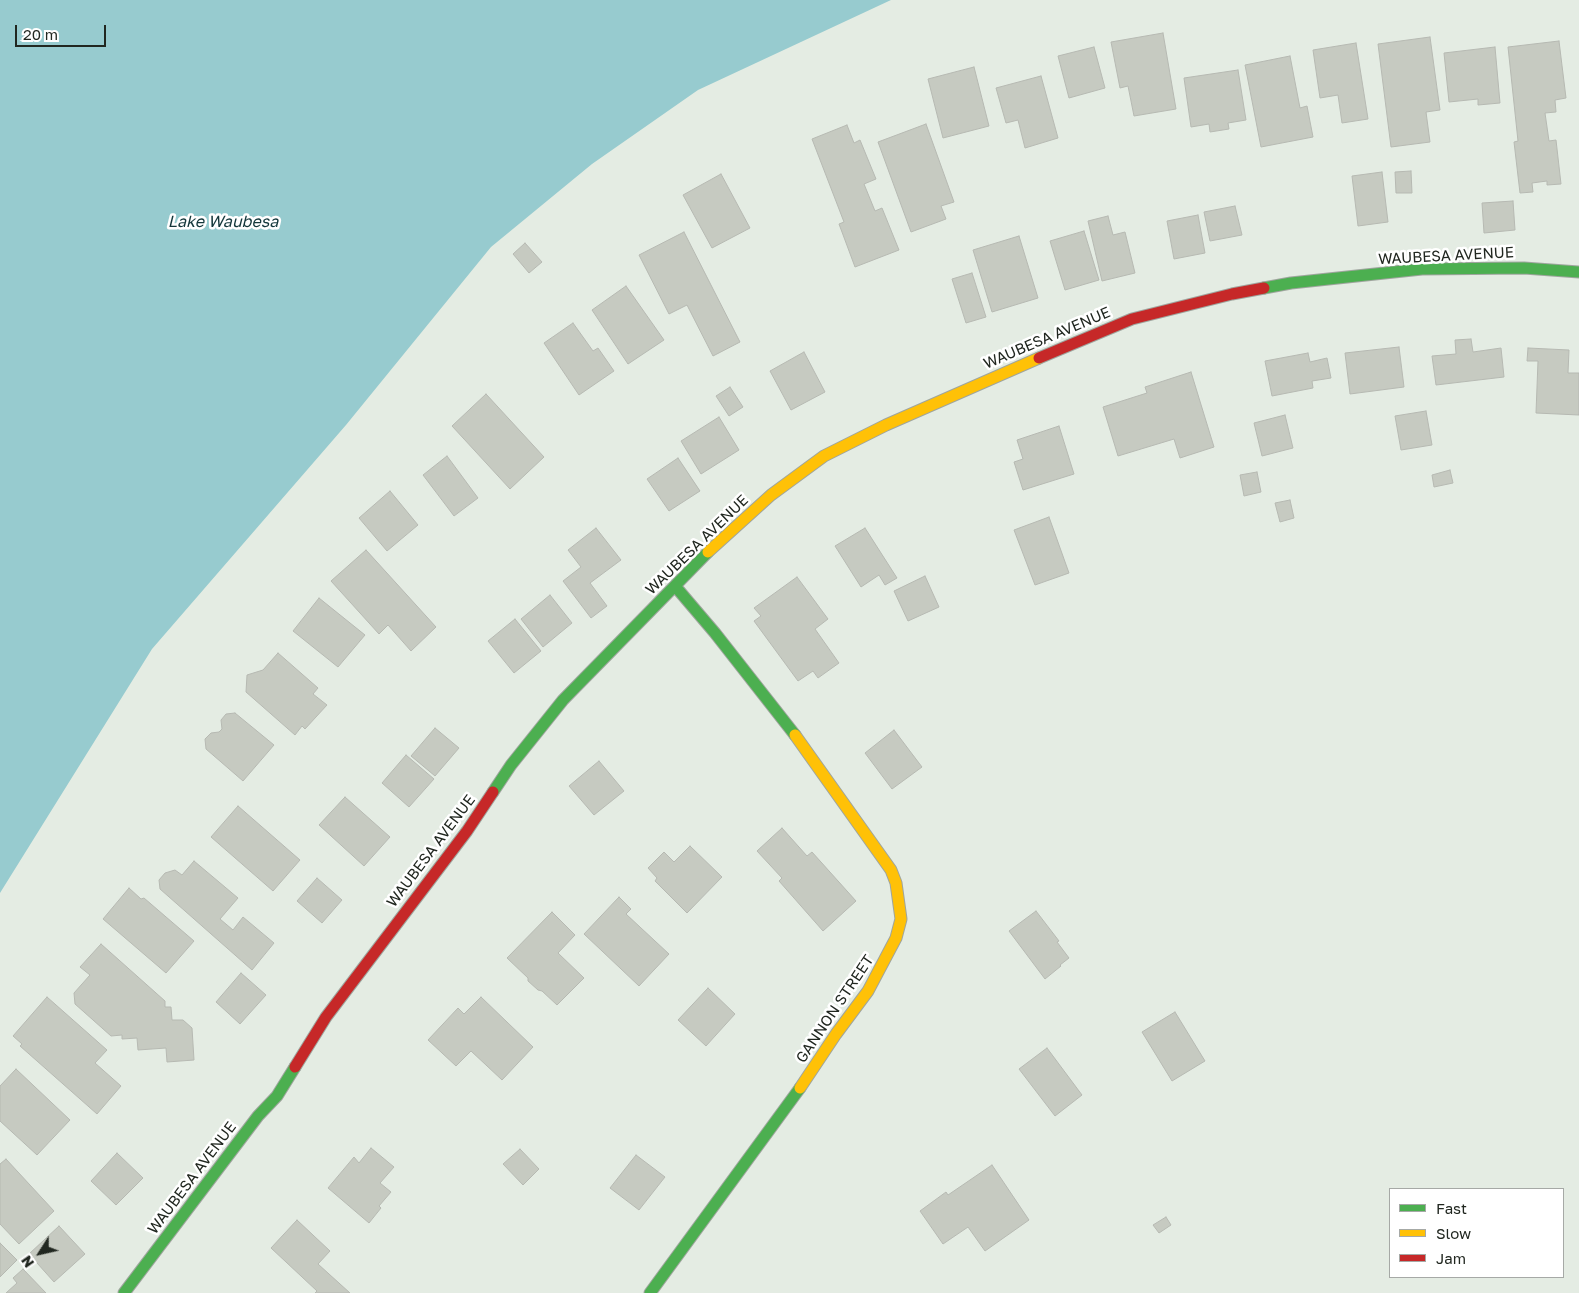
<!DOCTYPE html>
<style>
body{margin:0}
#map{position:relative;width:1579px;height:1293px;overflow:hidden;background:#e4ece3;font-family:"Golos Text",sans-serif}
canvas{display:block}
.legend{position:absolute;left:1389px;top:1188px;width:175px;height:90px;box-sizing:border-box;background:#fff;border:1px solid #a6a9a6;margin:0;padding:6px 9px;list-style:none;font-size:15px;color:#212720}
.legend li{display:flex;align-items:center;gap:10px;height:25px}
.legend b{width:25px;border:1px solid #a6a9a6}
.north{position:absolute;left:15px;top:1228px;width:50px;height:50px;-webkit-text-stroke:4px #fff;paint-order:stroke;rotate:235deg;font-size:14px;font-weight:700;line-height:20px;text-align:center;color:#212720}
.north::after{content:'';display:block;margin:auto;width:18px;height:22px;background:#212720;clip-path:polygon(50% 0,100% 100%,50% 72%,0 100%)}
.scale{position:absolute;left:15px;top:25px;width:91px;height:22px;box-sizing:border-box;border:2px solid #212720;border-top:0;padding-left:6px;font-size:15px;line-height:18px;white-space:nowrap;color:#212720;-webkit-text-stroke:4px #fff;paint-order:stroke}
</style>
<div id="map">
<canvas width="1579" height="1293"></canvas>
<ul class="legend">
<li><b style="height:6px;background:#4caf50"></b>Fast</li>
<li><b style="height:6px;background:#ffc107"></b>Slow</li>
<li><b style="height:6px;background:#c62828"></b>Jam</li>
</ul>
<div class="north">N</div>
<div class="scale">20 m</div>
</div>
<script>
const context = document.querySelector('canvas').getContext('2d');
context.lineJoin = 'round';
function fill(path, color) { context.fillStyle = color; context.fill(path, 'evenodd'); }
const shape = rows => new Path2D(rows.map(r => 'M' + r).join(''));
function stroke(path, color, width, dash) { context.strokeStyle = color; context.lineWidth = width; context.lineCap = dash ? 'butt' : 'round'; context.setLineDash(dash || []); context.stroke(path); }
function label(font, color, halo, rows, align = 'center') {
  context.font = font + ' "Golos Text",sans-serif'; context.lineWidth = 5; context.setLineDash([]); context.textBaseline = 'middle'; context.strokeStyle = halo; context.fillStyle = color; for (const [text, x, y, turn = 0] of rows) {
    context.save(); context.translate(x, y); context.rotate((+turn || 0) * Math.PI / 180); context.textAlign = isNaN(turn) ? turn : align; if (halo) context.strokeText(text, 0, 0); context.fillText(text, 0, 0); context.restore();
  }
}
const water = shape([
 [0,0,891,0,698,90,592,164,491,247,346,425,152,649,0,893]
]);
const building = shape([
 [1163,33,1176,109,1134,116,1128,86,1120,88,1111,42,1163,33],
 [1430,37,1440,110,1426,112,1430,142,1391,147,1378,44,1430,37],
 [1559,41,1566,98,1555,100,1556,112,1545,113,1549,141,1556,140,1561,184,1547,185,1547,181,1532,183,1533,192,1520,193,1514,142,1518,141,1508,47,1559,41],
 [1356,43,1368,119,1342,123,1338,95,1320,98,1313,50,1356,43],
 [1094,47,1105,88,1069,98,1058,56,1094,47],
 [1495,47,1500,103,1478,105,1478,99,1449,102,1444,53,1495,47],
 [1290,56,1300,108,1307,106,1313,137,1261,147,1245,65,1290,56],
 [974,67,989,126,943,138,928,79,974,67],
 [1238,70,1246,120,1228,123,1229,129,1210,132,1209,124,1191,127,1184,78,1238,70],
 [1041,76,1058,138,1025,148,1018,120,1006,123,996,88,1041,76],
 [926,124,954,202,941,206,946,219,911,232,878,142,926,124],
 [847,125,854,143,860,140,876,179,864,184,875,211,882,208,899,250,855,267,839,224,844,222,812,139,847,125],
 [1411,171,1412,193,1396,193,1395,172,1411,171],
 [1382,172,1388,222,1358,226,1352,176,1382,172],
 [721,174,750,228,712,248,683,195,721,174],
 [1513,201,1515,230,1484,233,1482,203,1513,201],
 [1235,206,1242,235,1210,241,1204,212,1235,206],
 [1198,215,1205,253,1174,259,1167,221,1198,215],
 [1108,216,1113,235,1125,232,1135,273,1102,281,1088,221,1108,216],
 [1084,231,1099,280,1065,290,1050,241,1084,231],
 [684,232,740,342,713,356,687,305,669,314,639,255,684,232],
 [1019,236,1038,298,992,312,973,250,1019,236],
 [525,243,542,262,529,273,513,254,525,243],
 [972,273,986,317,966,323,952,279,972,273],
 [626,286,664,340,628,364,592,310,626,286],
 [573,323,593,351,598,348,614,371,579,395,544,343,573,323],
 [1471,339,1473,352,1501,348,1504,377,1436,385,1432,356,1456,354,1455,340,1471,339],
 [1399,347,1404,387,1350,394,1345,353,1399,347],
 [1528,348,1569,350,1568,373,1579,373,1579,415,1536,413,1538,361,1527,361,1528,348],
 [804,352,825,392,791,410,770,371,804,352],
 [1308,353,1310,362,1327,358,1331,378,1312,381,1313,388,1272,396,1265,361,1308,353],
 [1191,372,1214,447,1180,458,1174,439,1118,456,1103,407,1147,393,1145,387,1191,372],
 [730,387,743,407,729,416,716,396,730,387],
 [486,394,544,457,510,489,452,426,486,394],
 [1426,411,1432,445,1401,450,1395,416,1426,411],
 [1285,415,1293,448,1262,456,1254,423,1285,415],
 [719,417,739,450,701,474,681,441,719,417],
 [1059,426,1074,474,1023,490,1014,462,1023,459,1017,440,1059,426],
 [447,456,478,498,454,516,423,475,447,456],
 [678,458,700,491,669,511,647,479,678,458],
 [1450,470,1453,483,1434,487,1432,475,1450,470],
 [1257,472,1261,492,1244,496,1240,475,1257,472],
 [390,491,418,525,387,551,359,518,390,491],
 [1290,500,1294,518,1280,522,1275,503,1290,500],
 [1049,517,1069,573,1035,585,1014,530,1049,517],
 [596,528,621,560,590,583,607,606,591,618,563,581,581,567,568,550,596,528],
 [865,528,897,578,885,585,879,575,861,587,835,546,865,528],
 [366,550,436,627,411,651,388,625,379,634,331,581,366,550],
 [925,576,939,607,908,621,894,591,925,576],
 [797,577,828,619,815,629,839,663,818,678,813,671,798,681,754,621,761,616,754,608,797,577],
 [550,595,572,623,543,647,521,619,550,595],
 [319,598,365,635,338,667,293,631,319,598],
 [515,619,541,651,514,673,488,641,515,619],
 [278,653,318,688,313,694,327,705,305,729,302,726,295,735,246,692,247,675,263,670,278,653],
 [235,713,274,745,243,781,206,749,205,739,211,733,219,732,222,729,221,720,226,714,235,713],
 [435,728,459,748,435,776,411,756,435,728],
 [894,730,922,767,892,789,865,753,894,730],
 [406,755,434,779,409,807,382,783,406,755],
 [599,761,624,791,594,815,569,786,599,761],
 [345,797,390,837,364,866,319,825,345,797],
 [238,806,300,860,273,891,211,837,238,806],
 [782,828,807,856,812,852,856,901,823,931,779,881,782,878,757,851,782,828],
 [690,846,722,877,687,913,655,881,657,878,648,868,664,852,674,862,690,846],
 [194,861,238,898,220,919,233,930,243,917,274,943,252,970,160,889,159,880,165,873,175,870,182,875,194,861],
 [317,878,342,900,322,923,297,901,317,878],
 [129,888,141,899,144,898,194,941,166,973,103,919,129,888],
 [619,897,631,909,626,914,669,954,639,986,584,934,619,897],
 [1036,911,1059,941,1057,942,1069,958,1060,965,1061,966,1045,979,1009,931,1036,911],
 [552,912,575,935,558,953,584,978,557,1005,542,991,538,990,528,981,528,978,507,958,552,912],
 [101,944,165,1001,165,1007,171,1007,172,1020,183,1020,192,1028,194,1060,167,1062,166,1048,138,1050,137,1038,122,1039,122,1035,111,1036,75,1004,74,993,90,975,80,967,101,944],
 [241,973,266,995,240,1024,216,1002,241,973],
 [708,988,735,1014,706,1046,678,1020,708,988],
 [47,997,107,1050,95,1063,121,1086,97,1114,20,1046,22,1044,13,1036,47,997],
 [481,997,533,1047,502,1080,471,1051,456,1066,428,1040,458,1008,464,1014,481,997],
 [1175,1012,1205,1061,1172,1081,1142,1032,1175,1012],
 [1047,1048,1082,1095,1055,1116,1019,1069,1047,1048],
 [16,1069,70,1120,37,1155,0,1121,0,1086,16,1069],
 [371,1148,394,1167,380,1183,391,1192,379,1206,381,1208,369,1223,328,1188,354,1157,359,1163,371,1148],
 [520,1149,539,1169,523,1185,503,1164,520,1149],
 [117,1153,143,1178,116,1205,91,1181,117,1153],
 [636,1155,665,1177,639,1210,610,1188,636,1155],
 [6,1159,54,1211,19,1244,0,1224,0,1164,6,1159],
 [992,1165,1029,1220,985,1251,968,1227,943,1244,920,1211,946,1192,948,1195,992,1165],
 [1166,1217,1171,1225,1159,1233,1153,1225,1166,1217],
 [297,1220,330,1251,318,1264,350,1293,315,1293,317,1291,271,1248,297,1220],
 [59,1226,85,1254,54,1282,29,1254,59,1226],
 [0,1243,17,1260,0,1277,0,1243],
 [23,1269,46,1293,6,1293,17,1283,13,1278,23,1269]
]);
const fast = shape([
 [1264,288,1291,283,1422,269,1524,268,1579,272],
 [675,586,715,633,795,735],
 [493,792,511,765,563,700,708,552],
 [124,1293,258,1116,277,1096,295,1067],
 [650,1293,800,1088]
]);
const slow = shape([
 [708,552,771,495,824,456,886,425,1039,358],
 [795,735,891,870,896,883,901,919,896,938,868,991,836,1034,800,1088]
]);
const jam = shape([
 [1039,358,1132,319,1232,294,1264,288],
 [295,1067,326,1017,467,831,493,792]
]);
const streetNames = [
 ["WAUBESA AVENUE",1446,256,-3],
 ["WAUBESA AVENUE",1047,338,-23],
 ["WAUBESA AVENUE",697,545,-44],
 ["WAUBESA AVENUE",431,851,-53],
 ["GANNON STREET",835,1009,-56],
 ["WAUBESA AVENUE",192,1178,-53]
];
const waterNames = [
 ["Lake Waubesa",223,222]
];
fill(water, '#97cbcf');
fill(building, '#c6cac1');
stroke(building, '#b6b9b2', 1);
stroke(fast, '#9fa59e', 13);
stroke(slow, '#9fa59e', 13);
stroke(jam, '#9fa59e', 13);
stroke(fast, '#4caf50', 11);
stroke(slow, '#ffc107', 11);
stroke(jam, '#c62828', 11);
label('15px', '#212720', '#fff', streetNames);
label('italic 16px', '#14373b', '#fff', waterNames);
</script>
